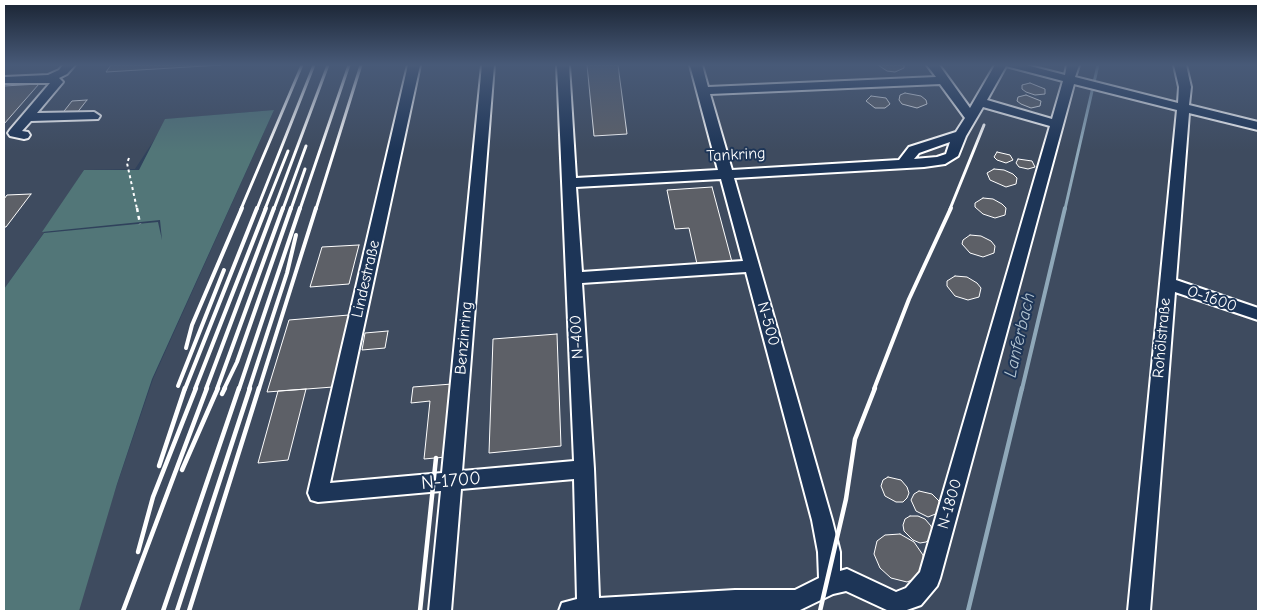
<!DOCTYPE html>
<meta charset="utf-8">
<style>
body{margin:0}
#map{position:relative;width:1262px;height:615px;overflow:hidden;background:#30425c;font-family:"Comic Neue",sans-serif}
canvas{display:block}
.frame{position:absolute;inset:0;border:5px solid #fff;pointer-events:none}
</style>
<div id="map">
<canvas width="1262" height="615"></canvas>
<div class="frame"></div>
</div>
<script>
const context = document.querySelector('canvas').getContext('2d');
context.lineJoin = 'round';
function fill(path, color) { context.fillStyle = color; context.fill(path, 'evenodd'); }
const shape = rows => new Path2D(rows.map(r => 'M' + r).join(''));
function stroke(path, color, width, dash) { context.strokeStyle = color; context.lineWidth = width; context.lineCap = dash ? 'butt' : 'round'; context.setLineDash(dash || []); context.stroke(path); }
function label(font, color, halo, rows, align = 'center') {
  context.font = font + ' "Comic Neue",sans-serif'; context.lineWidth = 4; context.setLineDash([]); context.textBaseline = 'middle'; context.strokeStyle = halo; context.fillStyle = color; for (const [text, x, y, turn = 0] of rows) {
    context.save(); context.translate(x, y); context.rotate((+turn || 0) * Math.PI / 180); context.textAlign = isNaN(turn) ? turn : align; if (halo) context.strokeText(text, 0, 0); context.fillText(text, 0, 0); context.restore();
  }
}
const built = shape([
 [4,65,1258,65,1258,611,74,611,153,379,274,110,168,119,135,169,84,170,43,234,4,289]
]);
const green = shape([
 [274,110,152,379,117,484,79,611,4,611,4,289,44,233,158,222,162,240,160,220,42,232,84,170,139,170,165,119]
]);
const streamFar2 = shape([
 [1065,209,1098,65]
]);
const streamFar1 = shape([
 [1022,389,1065,208]
]);
const stream = shape([
 [968,611,1022,388]
]);
const building = shape([
 [111,65,221,65,106,72,111,65],
 [587,65,618,65,627,134,594,136,587,65],
 [878,65,904,65,904,68,895,72,887,71,878,65],
 [1030,83,1045,89,1045,94,1035,95,1026,92,1022,89,1022,85,1030,83],
 [39,84,4,124,4,86,39,84],
 [905,93,921,96,926,100,927,104,917,108,902,104,899,100,900,95,905,93],
 [1026,95,1041,101,1040,106,1031,108,1021,104,1017,101,1018,97,1026,95],
 [871,96,886,98,890,104,885,108,875,108,866,101,871,96],
 [87,100,76,114,61,115,72,101,87,100],
 [997,152,1010,155,1013,160,1006,163,997,160,994,157,997,152],
 [1018,159,1032,161,1035,167,1028,169,1019,167,1016,163,1018,159],
 [994,169,1004,170,1013,174,1017,178,1016,184,1006,187,990,180,987,173,994,169],
 [712,187,732,262,697,264,689,228,675,229,667,190,712,187],
 [31,194,6,227,4,227,4,199,7,195,31,194],
 [983,198,993,199,1002,204,1006,208,1005,215,995,218,983,214,975,207,975,203,983,198],
 [970,235,981,236,991,241,995,246,994,253,983,257,970,253,962,244,963,240,970,235],
 [359,245,349,284,310,287,322,247,359,245],
 [955,276,967,277,977,283,981,288,979,297,968,300,955,296,947,286,947,281,955,276],
 [349,315,333,387,267,392,289,320,349,315],
 [388,331,385,348,362,350,365,333,388,331],
 [557,334,561,446,489,453,493,339,557,334],
 [452,384,446,457,424,459,430,401,411,403,413,387,452,384],
 [306,389,288,460,258,463,278,391,306,389],
 [888,477,901,480,907,487,909,493,907,498,903,502,896,502,885,496,881,486,883,480,888,477],
 [919,491,932,494,939,501,940,507,938,513,928,517,916,511,911,500,914,494,919,491],
 [910,516,918,516,925,519,931,526,932,532,931,538,926,542,920,543,913,540,904,531,903,525,905,519,910,516],
 [900,534,914,542,923,555,924,568,919,577,907,582,891,578,880,568,874,554,877,541,885,535,900,534]
]);
const pathFar1 = shape([
 [129,158,127,163,137,209]
]);
const path = shape([
 [137,208,140,224]
]);
const minor = shape([
 [63,65,75,65,67,74,59,78,63,82,37,113,94,112,100,116,98,119,31,121,22,131,28,132,30,135,28,138,24,139,10,136,8,133,10,130,50,83,4,83,4,77,48,75,59,70,63,65],
 [408,65,420,65,330,483,442,473,482,65,494,65,462,471,574,461,557,65,569,65,576,178,718,170,690,65,702,65,708,87,936,77,927,65,939,65,970,108,995,65,1026,65,1065,75,1067,65,1079,65,1075,77,1178,103,1179,87,1174,65,1186,65,1191,87,1189,105,1258,122,1258,130,1189,113,1176,280,1258,308,1258,320,1175,292,1150,611,1128,611,1177,110,1074,84,940,578,937,586,921,605,904,611,889,611,846,591,833,594,798,611,559,611,562,603,577,599,574,479,461,489,451,611,429,611,441,491,318,502,311,500,308,493,408,65],
 [1006,66,1063,81,1052,119,987,100,1006,66],
 [940,84,965,118,956,132,909,147,899,160,732,170,710,94,940,84],
 [983,107,1050,126,920,572,906,588,896,592,847,569,840,571,840,552,832,520,734,178,924,167,945,164,958,156,966,136,983,107],
 [950,142,946,154,937,157,914,159,919,153,950,142],
 [721,179,743,261,582,272,576,187,721,179],
 [746,272,812,520,818,552,819,578,795,590,735,590,599,598,594,469,582,283,746,272]
]);
const railFar2 = shape([
 [241,209,302,65],
 [257,209,314,65],
 [265,209,288,151],
 [274,209,328,65],
 [283,209,306,146],
 [291,209,305,169],
 [300,209,349,65],
 [316,209,361,65],
 [950,209,984,125]
]);
const railFar1 = shape([
 [186,348,192,325,242,208],
 [178,386,224,270],
 [185,389,257,208],
 [195,389,266,208],
 [206,389,274,208],
 [217,389,283,208],
 [224,389,237,362,291,208],
 [239,389,300,208],
 [249,389,287,273,296,235],
 [259,389,316,208],
 [874,389,909,299,951,208]
]);
const rail = shape([
 [222,394,225,388],
 [159,466,185,388],
 [182,470,218,388],
 [138,552,153,497,196,388],
 [123,611,207,388],
 [163,611,239,388],
 [177,611,250,388],
 [189,611,259,388],
 [420,611,436,458],
 [820,611,846,499,855,439,875,388]
]);
const streetNames = [
 ["Tankring",736,155,-3],
 ["Lindestraße",366,279,-77],
 ["O-1600",1212,299,19],
 ["N-500",768,324,74],
 ["N-400",577,337,-93],
 ["Benzinring",464,338,-85],
 ["Rohölstraße",1162,338,-85],
 ["N-1800",950,504,-74]
];
const waterNames = [
 ["Lanferbach",1020,335,-77]
];
const nearStreetnames = [
 ["N-1700",451,481,-5]
];
fill(built, '#3e4b5f');
fill(green, '#527678');
stroke(streamFar2, '#8fa8b9', 3);
stroke(streamFar1, '#8fa8b9', 4);
stroke(stream, '#8fa8b9', 4.5);
fill(building, '#5d6067');
stroke(building, '#fff', 1);
stroke(minor, '#fff', 4);
stroke(pathFar1, '#fff', 2, [3, 3]);
stroke(path, '#fff', 2.5, [4, 4]);
fill(minor, '#1d3557');
stroke(railFar2, '#fff', 3);
stroke(railFar1, '#fff', 4);
stroke(rail, '#fff', 4.5);
const sky = context.createLinearGradient(0, 0, 0, 151);
sky.addColorStop(0, '#1a2433');
sky.addColorStop(0.43, '#485a78');
sky.addColorStop(1, '#485a7800');
context.fillStyle = sky;
context.fillRect(0, 0, 1262, 151);
label('16px', '#fff', '#1d3557', streetNames);
label('italic 18px', '#b4c5d1', '#1d3557', waterNames);
label('19px', '#fff', '#1d3557', nearStreetnames);
</script>
